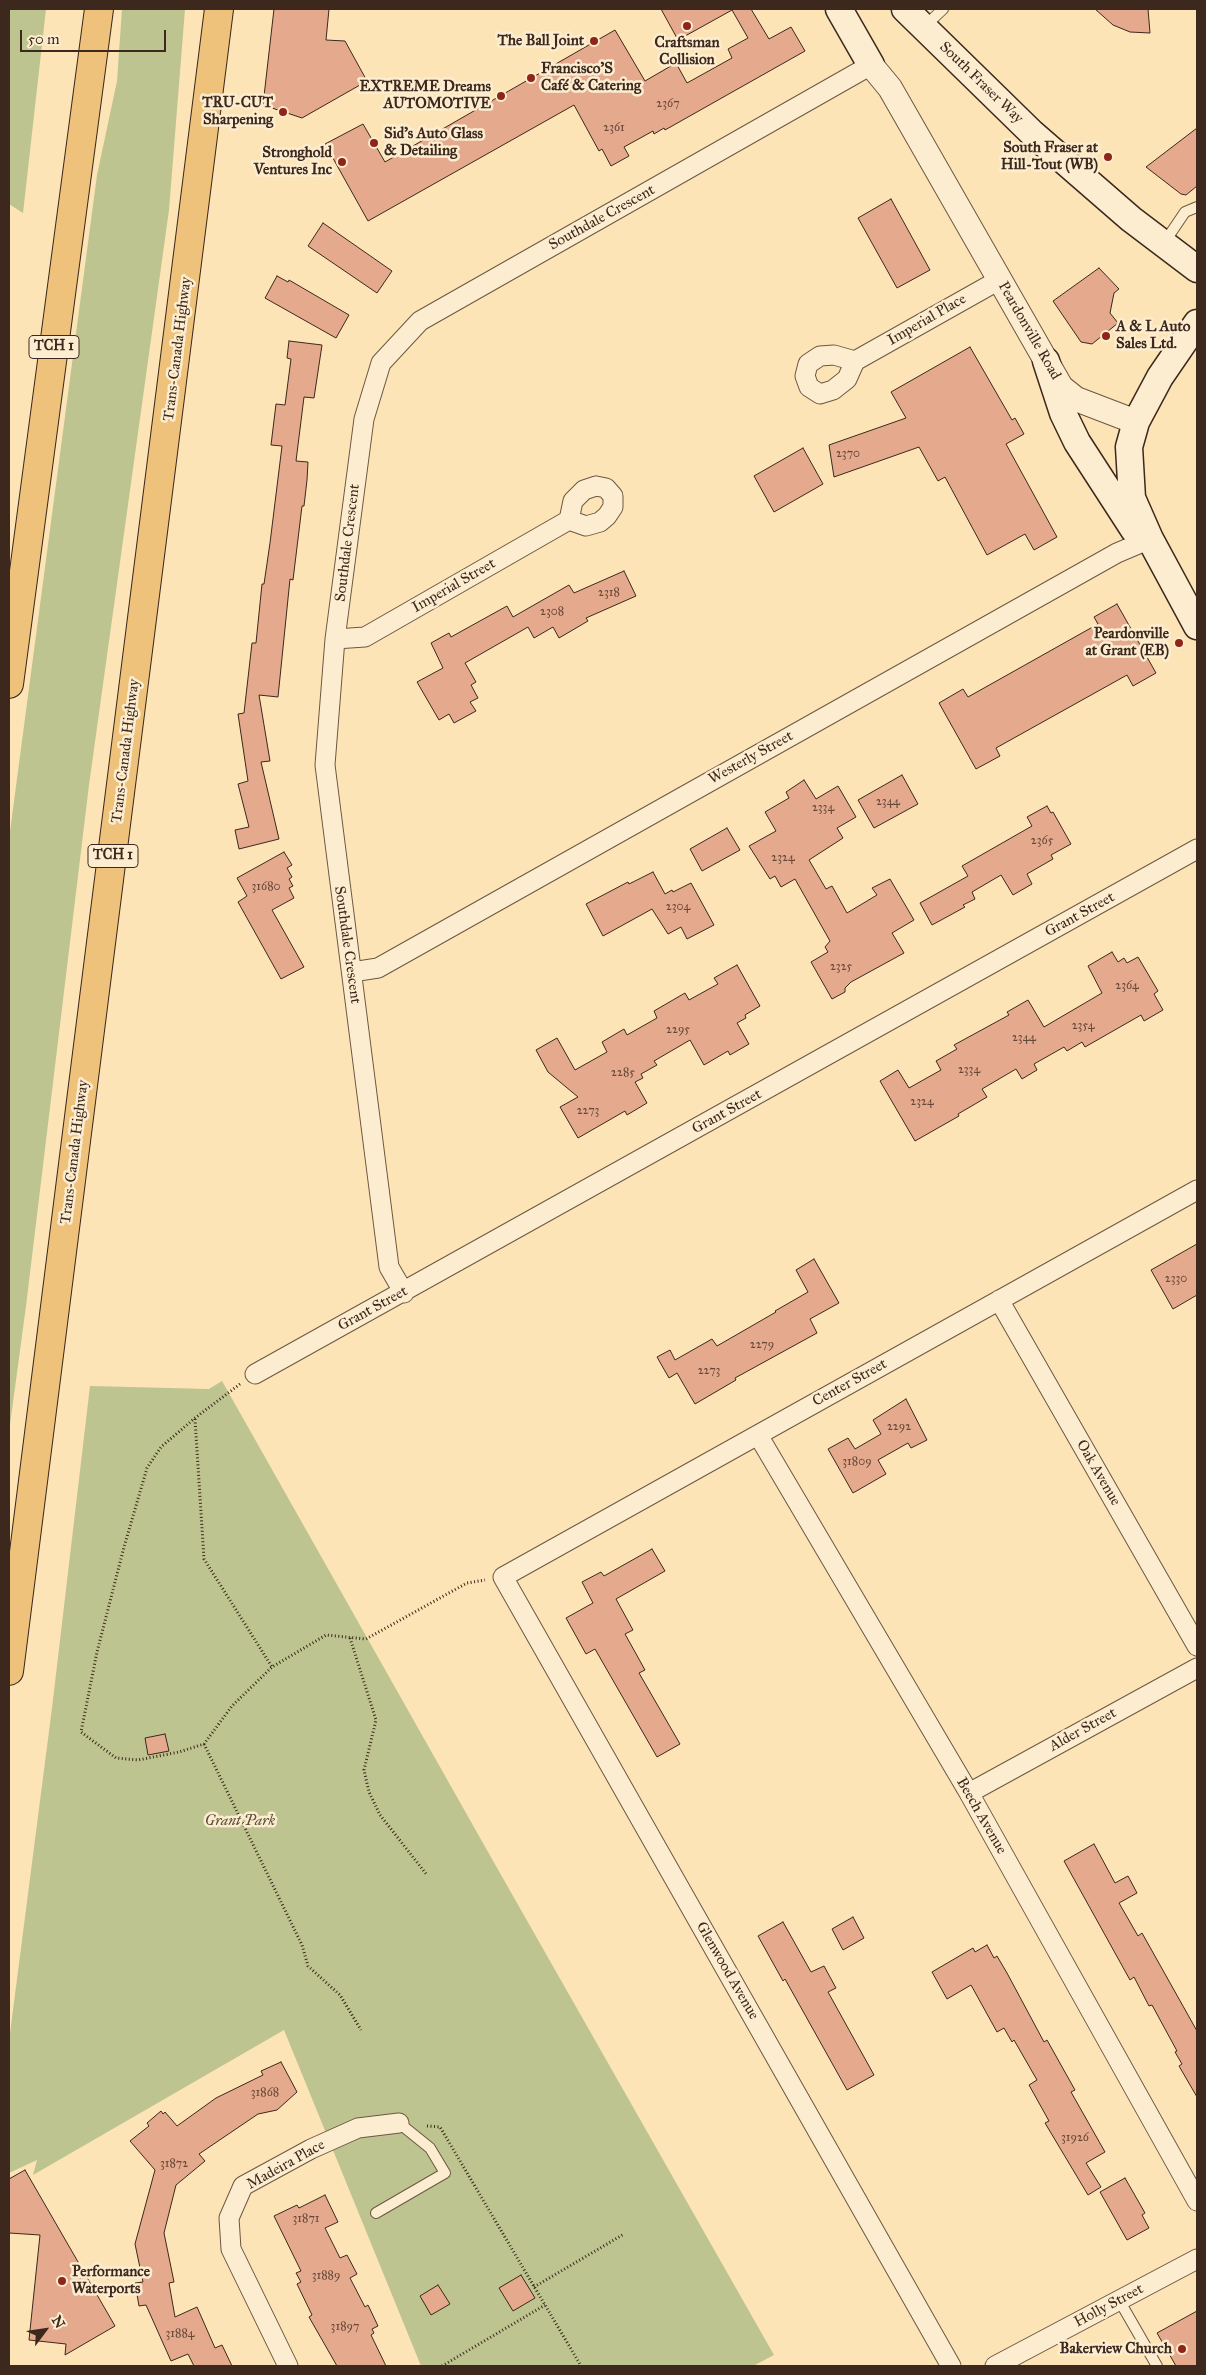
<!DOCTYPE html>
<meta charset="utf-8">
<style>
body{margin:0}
#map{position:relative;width:1206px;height:2375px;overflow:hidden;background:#fce4b6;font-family:"IM FELL Great Primer",serif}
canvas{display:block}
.frame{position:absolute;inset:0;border:10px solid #3c281c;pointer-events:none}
.north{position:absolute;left:20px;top:2305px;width:50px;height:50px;-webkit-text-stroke:4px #fdedd0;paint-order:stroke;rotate:59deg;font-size:14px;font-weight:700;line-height:20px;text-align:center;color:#3c281c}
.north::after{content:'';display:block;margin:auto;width:18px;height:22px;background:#3c281c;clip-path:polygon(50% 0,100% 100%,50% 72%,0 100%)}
.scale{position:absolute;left:20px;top:30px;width:146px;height:22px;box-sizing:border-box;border:2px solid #3c281c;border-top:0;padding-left:6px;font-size:15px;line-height:18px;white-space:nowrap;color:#3c281c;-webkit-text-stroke:4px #fdedd0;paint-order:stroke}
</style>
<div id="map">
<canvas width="1206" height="2375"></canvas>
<div class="frame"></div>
<div class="north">N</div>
<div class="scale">50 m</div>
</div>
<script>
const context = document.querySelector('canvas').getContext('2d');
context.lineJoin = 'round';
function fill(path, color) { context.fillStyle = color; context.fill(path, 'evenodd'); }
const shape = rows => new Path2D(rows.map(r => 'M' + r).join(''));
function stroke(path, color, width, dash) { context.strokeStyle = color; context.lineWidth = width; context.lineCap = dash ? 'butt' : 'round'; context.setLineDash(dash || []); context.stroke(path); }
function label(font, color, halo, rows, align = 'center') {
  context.font = font + ' "IM FELL Great Primer",serif'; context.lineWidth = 5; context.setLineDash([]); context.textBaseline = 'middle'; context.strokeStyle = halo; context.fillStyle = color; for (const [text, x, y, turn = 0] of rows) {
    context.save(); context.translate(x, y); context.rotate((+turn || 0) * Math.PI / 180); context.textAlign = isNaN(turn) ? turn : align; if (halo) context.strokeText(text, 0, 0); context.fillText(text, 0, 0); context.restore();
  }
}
const green = shape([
 [9,9,46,9,23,213,9,204],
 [122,9,185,9,169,210,89,785,26,1306,9,1432,9,839,97,175,117,81],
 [222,1381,492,1859,774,2355,753,2366,421,2366,284,2030,33,2175,37,2160,9,2173,9,2041,52,1708,90,1386,209,1389]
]);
const building = shape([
 [274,9,329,9,326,40,345,41,367,81,302,118,263,105,274,9],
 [661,9,751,9,769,39,791,27,805,51,665,130,664,128,654,134,653,131,624,147,629,156,611,166,602,149,599,151,574,105,368,221,325,144,363,124,385,162,615,30,645,81,676,63,687,83,732,58,728,49,748,38,732,10,678,40,661,9],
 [1095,9,1148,9,1150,33,1130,32,1113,25,1095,9],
 [1197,128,1197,186,1186,195,1181,194,1146,167,1197,128],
 [891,199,930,270,897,288,858,218,891,199],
 [323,223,392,271,377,293,308,246,323,223],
 [1099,268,1119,289,1114,293,1110,313,1118,323,1092,344,1081,342,1053,301,1099,268],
 [277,276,288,282,289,280,349,315,336,338,265,298,277,276],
 [289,341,322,345,314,398,304,397,296,461,308,462,307,480,304,506,302,506,293,580,290,579,278,697,259,695,270,761,261,762,279,839,239,849,235,830,249,827,238,784,248,781,238,714,244,713,252,643,256,643,262,584,264,584,270,543,282,446,271,445,276,404,285,405,291,359,287,358,289,341],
 [970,347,1012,420,1015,418,1024,434,1006,444,1057,537,1034,550,1025,534,987,555,945,477,938,481,919,447,834,477,829,445,906,418,891,392,970,347],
 [803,448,823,484,774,512,754,476,803,448],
 [624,571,636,596,586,618,588,621,559,638,553,627,534,638,528,627,465,663,476,682,471,685,478,698,470,702,476,711,454,723,449,714,439,720,417,682,443,668,431,643,449,633,451,637,507,606,513,617,569,585,574,593,624,571],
 [1117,604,1156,673,1133,686,1127,675,996,748,1000,756,976,769,939,703,963,689,968,697,1098,624,1094,617,1117,604],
 [902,775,918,804,874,828,858,800,902,775],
 [804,780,816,799,838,786,856,817,837,828,843,838,809,860,826,889,832,886,847,913,877,895,872,888,890,879,914,920,892,933,904,953,851,982,845,988,845,992,832,999,811,962,828,952,825,947,830,941,795,879,781,887,775,876,770,879,749,846,776,831,765,812,789,798,786,792,804,780],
 [1047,806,1051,813,1053,812,1071,844,1051,855,1053,859,1027,874,1032,884,1013,895,1001,875,972,892,975,899,963,905,965,907,932,925,920,903,968,876,962,866,1032,826,1027,817,1047,806],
 [727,828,740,850,702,871,690,849,727,828],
 [284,852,292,865,287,868,292,877,289,879,293,886,289,888,294,898,272,910,304,967,281,979,238,902,247,896,237,878,284,852],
 [653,872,665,894,672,890,673,892,691,883,714,925,687,939,681,927,668,934,652,909,603,936,586,904,628,882,629,884,653,872],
 [1112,952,1118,962,1124,958,1127,963,1138,957,1158,991,1154,994,1163,1010,1144,1021,1141,1015,1085,1047,1082,1042,1067,1051,1064,1047,1034,1064,1037,1070,1022,1079,1016,1069,982,1089,987,1097,958,1114,959,1116,915,1141,880,1081,898,1070,909,1088,941,1070,936,1061,957,1049,954,1045,1009,1015,1007,1012,1028,1000,1044,1027,1102,993,1088,966,1112,952],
 [737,965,760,1006,745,1015,746,1018,737,1023,749,1044,730,1055,728,1051,704,1065,690,1040,654,1061,657,1065,641,1074,643,1078,635,1082,647,1103,627,1115,625,1111,578,1138,560,1107,578,1097,548,1072,536,1050,557,1038,575,1070,607,1052,602,1042,624,1029,627,1035,657,1018,654,1011,685,993,689,1000,718,984,714,978,737,965],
 [1197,1244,1197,1295,1173,1309,1151,1270,1197,1244],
 [814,1259,839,1303,810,1319,817,1333,735,1378,736,1380,695,1404,677,1373,669,1378,657,1357,670,1350,675,1360,712,1339,717,1346,776,1312,775,1311,808,1292,796,1270,814,1259],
 [906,1399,927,1440,911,1448,908,1443,878,1460,886,1474,853,1493,828,1449,848,1438,855,1449,881,1434,873,1420,906,1399],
 [652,1549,665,1571,616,1599,633,1630,625,1634,645,1670,639,1673,680,1744,657,1757,595,1649,586,1654,566,1618,593,1603,582,1582,601,1572,604,1576,652,1549],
 [165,1734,169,1751,148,1755,145,1738,165,1734],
 [1094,1844,1115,1883,1128,1876,1137,1893,1119,1903,1138,1936,1142,1933,1197,2031,1197,2097,1179,2066,1182,2064,1175,2052,1177,2051,1152,2005,1149,2006,1134,1977,1130,1980,1064,1861,1094,1844],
 [853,1917,864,1938,843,1950,832,1929,853,1917],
 [783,1922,811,1972,824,1966,836,1988,828,1992,874,2075,847,2090,785,1979,783,1981,758,1936,783,1922],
 [987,1945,994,1958,997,1956,1007,1973,1044,2042,1047,2040,1075,2090,1071,2092,1105,2152,1086,2163,1101,2187,1088,2195,1045,2123,1049,2121,1029,2085,1037,2080,1014,2040,1012,2042,1004,2028,997,2032,971,1985,947,1999,932,1972,973,1948,975,1952,987,1945],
 [281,2062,297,2092,277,2110,258,2114,199,2154,205,2161,176,2185,164,2233,174,2282,169,2283,175,2317,197,2307,215,2348,222,2345,232,2366,194,2366,188,2354,171,2361,146,2305,139,2306,135,2283,143,2282,135,2244,155,2170,130,2141,149,2126,147,2123,161,2111,163,2114,165,2112,177,2126,216,2098,263,2075,261,2071,281,2062],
 [25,2170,115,2326,65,2355,66,2344,29,2340,40,2235,9,2233,9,2179,25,2170],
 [1125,2178,1145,2213,1142,2215,1149,2228,1127,2240,1100,2192,1125,2178],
 [325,2195,338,2222,325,2228,340,2258,347,2255,357,2274,350,2278,365,2307,368,2305,378,2326,372,2329,374,2333,371,2335,386,2366,337,2366,309,2317,312,2315,297,2284,301,2282,296,2273,301,2271,274,2216,297,2205,299,2208,325,2195],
 [521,2275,535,2298,513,2311,499,2288,521,2275],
 [438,2285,450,2304,431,2315,420,2296,438,2285],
 [1197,2311,1197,2366,1176,2366,1157,2333,1197,2311]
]);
const path = shape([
 [240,1384,195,1418,161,1447,147,1468,124,1547,97,1652,81,1732,116,1758,138,1760,179,1752,204,1744,232,1706,272,1667,326,1635,366,1639,467,1583,485,1580],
 [195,1419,204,1559,272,1667],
 [350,1638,376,1720,364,1770,369,1792,380,1815,427,1875],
 [204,1744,302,1945,308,1966,340,1995,361,2030],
 [427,2126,440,2127,581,2366],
 [534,2287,624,2234],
 [442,2366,545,2305]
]);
const service = shape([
 [924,27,943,9],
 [1164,243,1185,212,1197,207],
 [376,2213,445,2173,430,2148,399,2123],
 [1119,2300,1157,2366]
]);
const minor = shape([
 [855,361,834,355,820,356,808,364,805,376,809,387,820,394,833,390,847,379,855,361,999,280],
 [596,486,606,488,613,496,613,507,607,516,600,522,586,526,569,520,573,501,584,490,596,486],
 [335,639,365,637,569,520],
 [352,972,378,968,1117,553,1150,539],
 [404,1293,389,1267,325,765,335,639,364,419,381,363,420,321,871,65],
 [999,1300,1197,1646],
 [255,1374,1197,849],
 [758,1435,969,1793,1197,2201],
 [969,1793,1197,1668],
 [288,2366,231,2249,229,2218,243,2186,311,2149,358,2128,399,2123],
 [951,2366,503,1577,1197,1190],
 [995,2366,1197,2259]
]);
const tertiary = shape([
 [871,65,890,88,1061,387,1076,399,1136,422]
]);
const secondary = shape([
 [839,9,871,65],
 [905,9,1032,133,1131,219,1197,269],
 [1197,323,1160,377,1136,422,1129,447,1132,498,1150,539,1197,626],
 [1046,361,1063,413,1077,442,1134,530]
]);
const motorway = shape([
 [9,684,99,9],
 [9,1671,219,9]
]);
const markers = [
 [687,26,5,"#8f2418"],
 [594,41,5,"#8f2418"],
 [531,78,5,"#8f2418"],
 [501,96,5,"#8f2418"],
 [283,112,5,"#8f2418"],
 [374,143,5,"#8f2418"],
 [1108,157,5,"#8f2418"],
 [342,162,5,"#8f2418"],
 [1106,336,5,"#8f2418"],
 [1179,643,5,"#8f2418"],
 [62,2281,5,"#8f2418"],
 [1182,2349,5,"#8f2418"]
];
const numberNames = [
 ["2367",668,104],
 ["2361",614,128],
 ["2370",848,454],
 ["2318",609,593],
 ["2308",552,612],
 ["2344",888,802],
 ["2334",823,808],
 ["2365",1042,841],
 ["2324",783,858],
 ["31680",266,887],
 ["2304",678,907],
 ["2325",841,967],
 ["2364",1127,986],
 ["2354",1083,1026],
 ["2295",678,1030],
 ["2344",1024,1038],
 ["2334",969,1070],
 ["2285",623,1073],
 ["2324",922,1102],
 ["2273",588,1111],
 ["2330",1176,1279],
 ["2279",762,1345],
 ["2273",709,1371],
 ["2292",899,1427],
 ["31809",857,1462],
 ["31868",265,2093],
 ["31926",1075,2138],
 ["31872",174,2164],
 ["31871",306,2219],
 ["31889",326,2276],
 ["31897",345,2327],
 ["31884",180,2334]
];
const shields = [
 [54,347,50],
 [113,856,50]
];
const shieldNames = [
 ["TCH 1",54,347],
 ["TCH 1",113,856]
];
const poiNames = [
 ["The Ball Joint",584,41],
 ["Craftsman",687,43,"center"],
 ["Collision",687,60,"center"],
 ["Francisco'S",541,69,"left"],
 ["Café & Catering",541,86,"left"],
 ["EXTREME Dreams",491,87],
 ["AUTOMOTIVE",491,104],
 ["TRU-CUT",273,103],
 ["Sharpening",273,120],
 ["Sid's Auto Glass",384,134,"left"],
 ["& Detailing",384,151,"left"],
 ["South Fraser at",1098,148],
 ["Hill-Tout (WB)",1098,165],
 ["Stronghold",332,153],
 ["Ventures Inc",332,170],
 ["A & L Auto",1116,327,"left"],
 ["Sales Ltd.",1116,344,"left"],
 ["Peardonville",1169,634],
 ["at Grant (EB)",1169,651],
 ["Performance",72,2272,"left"],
 ["Waterports",72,2289,"left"],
 ["Bakerview Church",1172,2349]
];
const streetNames = [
 ["South Fraser Way",981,83,44],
 ["Southdale Crescent",602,218,-29],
 ["Imperial Place",927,320,-30],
 ["Peardonville Road",1029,331,60],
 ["Trans-Canada Highway",178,349,-83],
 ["Southdale Crescent",348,543,-83],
 ["Imperial Street",454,586,-30],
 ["Trans-Canada Highway",126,751,-83],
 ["Westerly Street",751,758,-29],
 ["Grant Street",1080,915,-29],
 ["Southdale Crescent",347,945,82],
 ["Grant Street",727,1112,-29],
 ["Trans-Canada Highway",75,1152,-83],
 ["Grant Street",373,1309,-29],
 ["Center Street",850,1383,-29],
 ["Oak Avenue",1098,1473,60],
 ["Alder Street",1083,1730,-29],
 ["Beech Avenue",981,1816,60],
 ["Glenwood Avenue",727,1971,60],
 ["Madeira Place",286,2165,-29],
 ["Holly Street",1109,2306,-28]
];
const parkNames = [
 ["Grant Park",240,1821]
];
fill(green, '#bec48f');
fill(building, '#e5a98d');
stroke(building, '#3c281c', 1);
stroke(service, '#6c5742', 12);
stroke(minor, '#6c5742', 21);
stroke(tertiary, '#6c5742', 26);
stroke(secondary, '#3c281c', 29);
stroke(motorway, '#3c281c', 30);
stroke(path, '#3c281c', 3, [1, 2.5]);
stroke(service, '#fdedd0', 10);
stroke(minor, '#fdedd0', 19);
stroke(tertiary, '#fdedd0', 24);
stroke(secondary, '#fdedd0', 26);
stroke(motorway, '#eec27b', 28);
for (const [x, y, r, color] of markers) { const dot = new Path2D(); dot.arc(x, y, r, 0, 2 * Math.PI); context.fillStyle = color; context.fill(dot); stroke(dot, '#fdedd0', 2); }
label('12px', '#664838', null, numberNames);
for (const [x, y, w] of shields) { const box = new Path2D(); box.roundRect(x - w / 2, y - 11.5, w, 23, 4); context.fillStyle = '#fdedd0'; context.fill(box); stroke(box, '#3c281c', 1); }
label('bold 14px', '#3c281c', null, shieldNames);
label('bold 15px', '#3c281c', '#fdedd0', poiNames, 'right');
label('15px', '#3c281c', '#fdedd0', streetNames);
label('italic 15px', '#5c4f39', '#fdedd0', parkNames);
</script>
